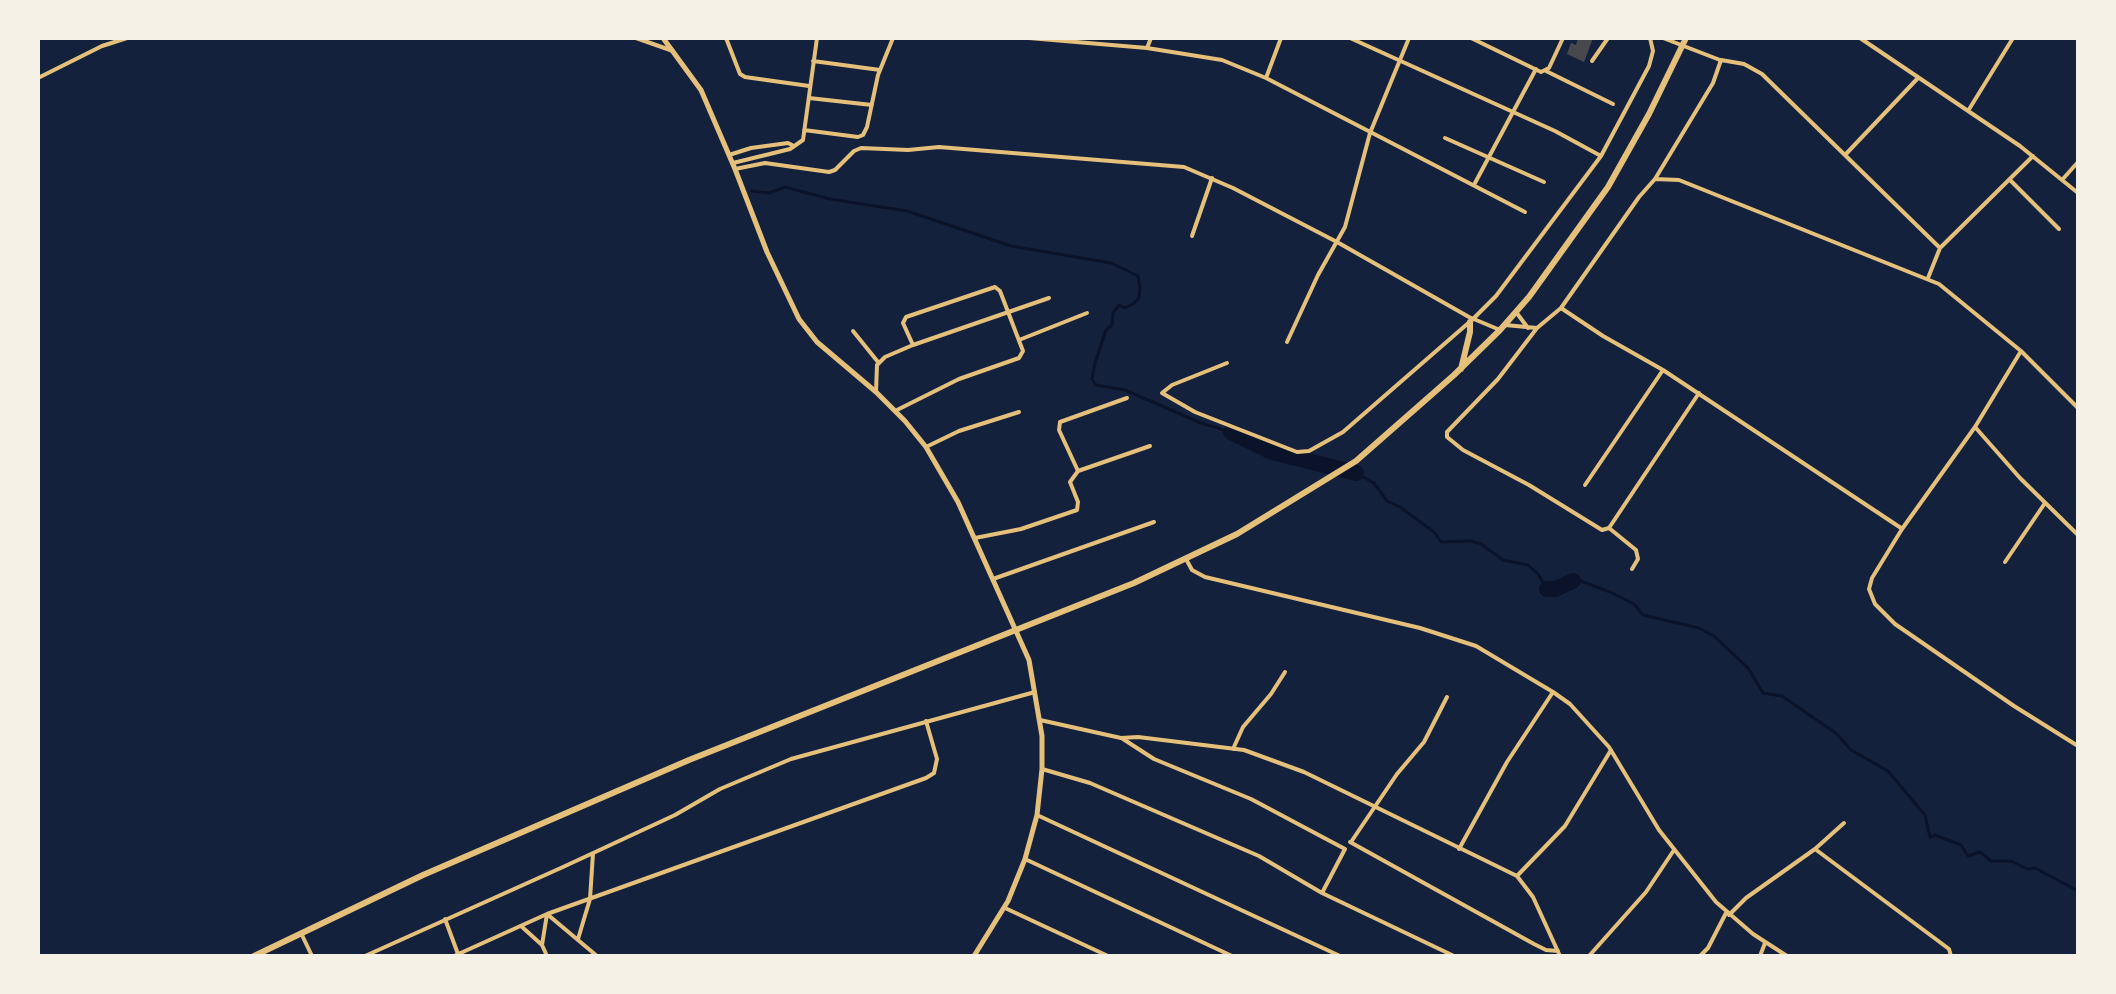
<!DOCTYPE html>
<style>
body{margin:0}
#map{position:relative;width:2116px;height:994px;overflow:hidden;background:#14213d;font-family:"Public Sans",sans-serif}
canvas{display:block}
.frame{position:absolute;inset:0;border:40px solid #f6f1e7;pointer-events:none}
</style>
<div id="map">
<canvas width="2116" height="994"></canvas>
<div class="frame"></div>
</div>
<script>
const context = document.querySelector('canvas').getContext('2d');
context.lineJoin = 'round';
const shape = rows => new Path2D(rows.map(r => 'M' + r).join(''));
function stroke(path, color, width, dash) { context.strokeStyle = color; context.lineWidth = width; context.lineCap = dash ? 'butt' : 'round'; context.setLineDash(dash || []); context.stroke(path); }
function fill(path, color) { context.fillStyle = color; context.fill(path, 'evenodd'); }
const stream = shape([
 [752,191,769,193,785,187,830,199,907,211,1011,246,1111,263,1138,276,1140,288,1139,298,1133,304,1125,308,1119,305,1113,313,1112,325,1106,330,1095,363,1092,379,1096,385,1125,390,1201,423,1231,432],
 [1356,473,1374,483,1387,501,1400,507,1434,532,1441,542,1471,541,1481,544,1503,560,1528,565,1538,574,1547,589],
 [1573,581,1581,581,1610,592,1634,604,1643,615,1699,628,1714,636,1748,668,1763,693,1782,696,1837,734,1851,750,1888,771,1925,815,1930,837,1935,835,1961,845,1968,856,1980,852,1991,861,2011,861,2027,869,2035,868,2078,891]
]);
const river = shape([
 [1231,432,1272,452,1356,473],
 [1547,589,1555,589,1573,581]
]);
const building = shape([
 [1578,38,1593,38,1584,62,1567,54,1571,43,1576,45]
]);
const minor = shape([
 [636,38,673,51],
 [726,38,740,74,745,77,809,86],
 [1029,38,1147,48,1222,60,1266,78,1525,212],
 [1350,38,1555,131,1601,156],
 [1471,38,1541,72,1549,68,1563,38],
 [1663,38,1720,60],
 [1860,38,2020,146,2078,193],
 [1147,48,1151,38],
 [813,61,880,70],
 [1592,61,1608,38],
 [1546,71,1613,104],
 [38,78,102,46,127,38],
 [1266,78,1281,38],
 [809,98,872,105],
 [1968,111,2013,38],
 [804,130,858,137,863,135,867,127,878,75,893,38],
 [1445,138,1544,182],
 [729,155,751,148,788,143,792,145],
 [1845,155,1918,78],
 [733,163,790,149,803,140,817,38],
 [735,169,765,163,829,172,835,170,854,151,861,148,908,150,939,147,1184,167,1233,188,1337,242,1469,317,1500,330],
 [1655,179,1679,180,1939,284,2021,351,2078,408],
 [2010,180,2059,229],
 [2062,180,2078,162],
 [1475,183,1536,69],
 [1192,236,1212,178],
 [1928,278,1940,248],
 [1561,308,1603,336,1663,370,1901,528],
 [1516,312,1528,328],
 [1505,325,1537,328,1561,308,1639,197,1655,179,1713,83,1721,60,1744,64,1762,74,1940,248,2033,156],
 [1537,328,1498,379,1447,432,1447,437,1463,450,1529,485,1602,530,1609,528,1699,393],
 [853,331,878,362],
 [1019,340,1087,313],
 [1287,342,1318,275,1345,227,1370,133,1409,38],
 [2021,351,1975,427,1902,529,1872,578,1869,589,1875,604,1895,624,2014,706,2078,746],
 [1227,363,1172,385,1162,393,1195,412,1297,452,1309,451,1343,432,1473,319,1496,296,1601,156,1649,66,1653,51,1650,38],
 [876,392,877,365,885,357,913,345,1049,298],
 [895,411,959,379,1019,358,1023,351,1000,291,995,287,906,317,903,323,913,345],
 [1975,427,2020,478,2078,535],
 [926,447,959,431,1019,412],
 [1078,471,1059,430,1060,422,1127,398],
 [1585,485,1663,370],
 [1609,528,1636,550,1638,559,1632,569],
 [975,538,1021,529,1077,510,1078,502,1070,482,1078,471,1150,446],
 [1186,559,1192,570,1205,577,1420,628,1476,646,1553,692,1570,704,1609,747,1659,830,1716,902,1753,934,1787,956],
 [2005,562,2045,503],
 [993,579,1154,522],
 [1040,720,1121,738,1138,737,1244,750,1304,772,1517,876,1533,897,1560,956],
 [1123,739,1154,759,1251,799,1345,849],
 [1233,749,1243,727,1271,694,1285,672],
 [1042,769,1090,783,1259,856,1322,893,1454,956],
 [1037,815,1340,956],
 [1350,842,1534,944,1546,950,1558,951],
 [1351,842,1397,774,1424,742,1447,697],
 [1459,849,1507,762,1553,692],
 [1815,849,1949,949,1951,956],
 [1025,859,1232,956],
 [1517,876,1565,826,1611,750],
 [1322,893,1345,849],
 [1005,908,1108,956],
 [547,914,597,956],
 [1729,915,1746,898,1815,849,1844,823],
 [445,919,458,954],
 [521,926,542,945,547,956],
 [301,933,312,956],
 [578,939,590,899,593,853],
 [542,945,547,914],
 [365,956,563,867,675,815,720,789,791,759,1035,692],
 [454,956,547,914,926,778,934,773,937,759,926,721],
 [1589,956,1646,892,1674,850],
 [1700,956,1708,948,1726,913],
 [1760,956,1765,943]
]);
const secondary = shape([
 [663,38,701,90,735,169,767,252,799,319,817,342,876,392,905,421,926,447,958,502,1029,660,1042,736,1042,769,1037,815,1025,859,1008,901,974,956]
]);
const primary = shape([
 [1461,369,1470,332,1470,322],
 [254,956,423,875,689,760,1134,583,1237,534,1356,461,1454,375,1500,330,1529,297,1608,187,1649,114,1686,38]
]);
stroke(stream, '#0b132b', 3);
stroke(river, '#0b132b', 16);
fill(building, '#48494c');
stroke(minor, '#e5c07b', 4);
stroke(secondary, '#e5c07b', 5);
stroke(primary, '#e5c07b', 6);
</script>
